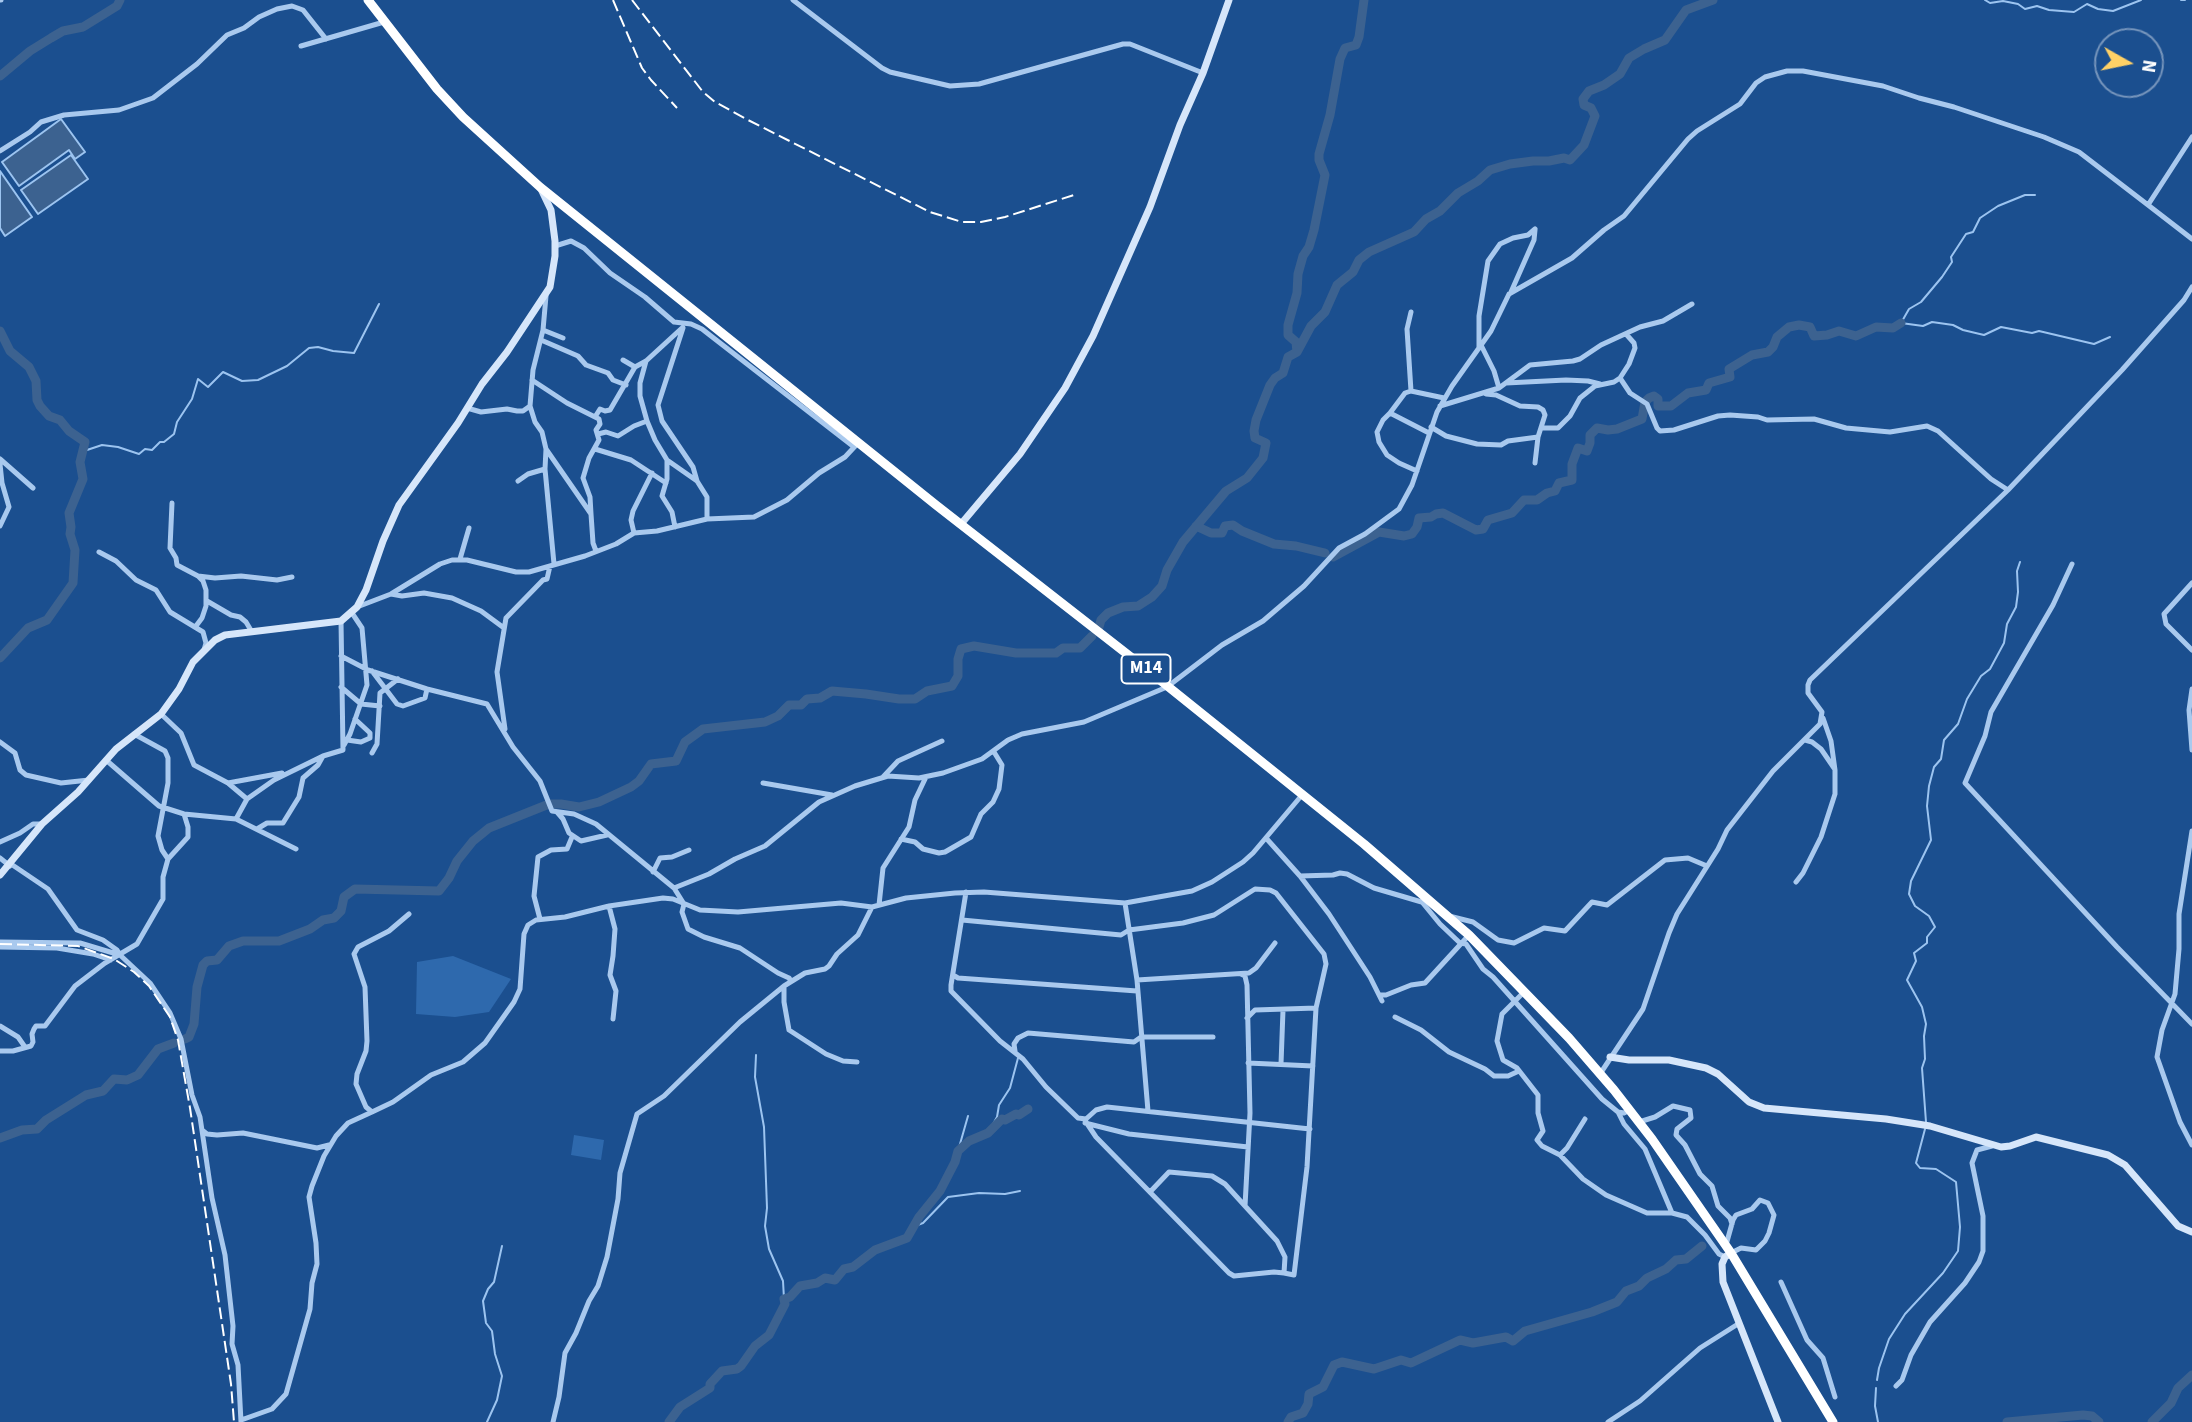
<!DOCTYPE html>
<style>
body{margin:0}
#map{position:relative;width:2192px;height:1422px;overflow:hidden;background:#1b4f8f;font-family:"Source Sans 3",sans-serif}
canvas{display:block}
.north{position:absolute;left:2094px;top:28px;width:70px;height:70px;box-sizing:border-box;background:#1b4f8f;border:2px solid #7695bc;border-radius:50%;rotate:99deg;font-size:19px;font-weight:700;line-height:28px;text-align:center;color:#fff}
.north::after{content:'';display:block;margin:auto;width:24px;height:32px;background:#ffd166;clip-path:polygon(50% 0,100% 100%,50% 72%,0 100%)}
</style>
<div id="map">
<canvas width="2192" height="1422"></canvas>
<div class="north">N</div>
</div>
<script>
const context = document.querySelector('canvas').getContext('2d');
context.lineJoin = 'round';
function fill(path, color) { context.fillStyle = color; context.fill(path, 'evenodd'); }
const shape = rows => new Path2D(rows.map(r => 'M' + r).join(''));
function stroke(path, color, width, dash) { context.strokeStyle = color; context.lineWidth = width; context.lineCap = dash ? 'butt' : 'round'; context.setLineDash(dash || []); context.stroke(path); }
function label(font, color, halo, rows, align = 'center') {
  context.font = font + ' "Source Sans 3",sans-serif'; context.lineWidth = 5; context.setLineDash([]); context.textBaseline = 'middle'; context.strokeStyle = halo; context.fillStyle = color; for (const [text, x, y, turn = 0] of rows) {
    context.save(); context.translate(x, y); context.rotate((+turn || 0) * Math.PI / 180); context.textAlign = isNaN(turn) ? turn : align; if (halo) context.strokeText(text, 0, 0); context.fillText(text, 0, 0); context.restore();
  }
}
const green = shape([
 [453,956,511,979,489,1012,455,1017,416,1014,417,962],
 [574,1135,604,1140,601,1160,571,1155]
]);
const water = shape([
 [61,119,85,152,75,159,69,150,19,186,2,162,61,119],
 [71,155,88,179,38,214,21,190,71,155],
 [0,171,32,217,5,236,0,228,0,171]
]);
const stream = shape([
 [1985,0,1990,3,2003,1,2018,4,2025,9,2037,6,2049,10,2074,12,2087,4,2098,9,2113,11,2141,0],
 [2181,0,2185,0],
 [2035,195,2025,195,1998,206,1980,218,1973,232,1966,234,1951,257,1952,262,1942,277,1921,302,1909,309,1901,323,1923,326,1932,322,1953,325,1963,330,1984,335,2001,327,2032,333,2039,331,2094,344,2110,337],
 [84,451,102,445,118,447,139,454,145,449,152,450,160,442,164,442,174,434,177,422,192,399,198,379,208,387,223,372,242,381,258,380,287,366,309,348,318,347,333,351,354,353,379,304],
 [756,1055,755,1077,764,1127,767,1208,765,1226,769,1249,783,1281,784,1299],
 [1926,1122,1922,1068,1925,1059,1924,1036,1926,1024,1922,1007,1907,980,1916,961,1914,953,1927,943,1927,937,1935,927,1929,916,1915,906,1909,894,1911,881,1931,840,1927,806,1929,786,1934,767,1941,759,1944,740,1958,724,1967,699,1981,676,1990,669,2004,643,2007,624,2016,607,2018,592,2017,571,2020,562],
 [988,1133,997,1117,999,1105,1010,1088,1018,1058],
 [958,1151,968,1116],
 [915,1226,923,1223,948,1197,979,1193,1005,1194,1020,1191],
 [1877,1380,1879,1368,1889,1339,1905,1314,1943,1273,1958,1251,1960,1227,1956,1182,1936,1169,1920,1168,1916,1163,1925,1129],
 [1876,1388,1875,1406,1878,1422],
 [487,1422,497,1400,502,1376,495,1354,492,1331,486,1323,483,1301,488,1289,494,1282,502,1246]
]);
const river = shape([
 [0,76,30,51,51,38,63,31,83,27,117,6,120,0],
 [0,331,10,351,29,367,36,381,37,400,40,406,49,416,60,420,69,431,85,442,80,462,83,479,69,513,71,527,70,534,75,550,73,583,47,620,28,628,0,658],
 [1297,352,1296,342,1288,335,1288,325,1297,293,1298,274,1303,256,1309,247,1314,230,1325,175,1319,160,1319,154,1330,115,1340,59,1345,48,1356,45,1359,37,1364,0],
 [1196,526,1211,533,1222,533,1225,526,1233,525,1242,531,1274,544,1296,546,1325,553],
 [1333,557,1379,532,1404,536,1412,534,1417,527,1419,518,1431,517,1436,514,1443,513,1476,530,1483,529,1488,520,1512,513,1524,500,1537,500,1547,493,1555,491,1559,483,1572,480,1572,464,1578,448,1587,451,1590,443,1590,435,1597,428,1608,430,1617,429,1642,419,1645,402,1649,398,1654,396,1658,399,1658,406,1671,406,1688,393,1706,390,1709,383,1730,377,1729,369,1752,355,1768,352,1773,347,1777,337,1789,327,1799,325,1810,327,1814,336,1827,335,1839,331,1856,336,1876,327,1893,328,1901,323],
 [1099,627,1101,620,1108,613,1123,607,1138,606,1152,597,1162,586,1167,570,1183,542,1226,491,1247,478,1263,458,1266,443,1255,438,1254,431,1256,420,1270,385,1275,378,1283,373,1288,357,1297,352,1311,326,1325,312,1337,285,1353,272,1359,260,1369,252,1414,232,1426,219,1440,211,1458,193,1478,181,1490,170,1510,164,1533,161,1549,161,1564,158,1570,160,1584,145,1595,116,1591,108,1584,105,1583,99,1589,91,1604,85,1620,74,1629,58,1644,49,1665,40,1686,10,1713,0],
 [185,1039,189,1037,194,1024,197,987,203,965,207,961,217,960,229,946,243,941,279,941,310,929,323,920,334,918,341,911,344,897,355,889,439,891,449,878,457,861,473,841,489,828,549,804,561,804,579,807,599,802,631,787,639,781,651,764,676,761,685,742,703,729,765,722,778,716,789,705,801,705,807,699,820,698,832,691,866,694,899,699,915,699,927,691,952,686,958,676,958,659,961,649,974,646,1016,653,1056,653,1063,648,1080,648,1092,636],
 [0,1138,22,1130,37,1129,46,1120,86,1095,103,1091,114,1079,127,1080,138,1075,158,1049,174,1043],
 [669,1422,680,1407,710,1388,710,1384,722,1371,737,1369,741,1366,755,1346,769,1335,785,1304,784,1299,790,1297,800,1286,817,1283,825,1278,835,1280,844,1269,853,1267,875,1250,907,1238,919,1217,940,1191,955,1162,958,1151,969,1141,988,1133,1002,1119,1005,1120,1016,1114,1019,1115,1028,1109],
 [1288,1422,1291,1417,1303,1413,1308,1404,1309,1394,1323,1387,1334,1365,1342,1362,1374,1369,1401,1360,1411,1363,1460,1340,1473,1343,1506,1337,1513,1341,1525,1331,1592,1312,1617,1302,1626,1291,1639,1286,1647,1278,1666,1269,1676,1260,1686,1259,1702,1246],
 [2007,1422,2083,1415,2092,1416,2099,1422],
 [2152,1422,2171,1403,2178,1388,2192,1375]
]);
const street = shape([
 [0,0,1,0],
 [793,0,882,68,890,72,950,86,979,84,1123,44,1130,44,1203,73],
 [301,46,384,22],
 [2192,137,2148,205,2192,239],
 [0,151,30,132,41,122,64,115,119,110,153,98,197,64,227,35,244,28,259,17,277,9,292,6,303,10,326,39],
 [555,246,571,241,584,248,610,273,645,297,674,322,691,324,702,329,854,447],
 [1511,292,1534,240,1535,230],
 [546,296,543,330,533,370,530,406,535,422,542,432,546,449,545,469,554,564],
 [1411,312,1407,329,1411,391,1444,398],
 [683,328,658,405,662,421,693,467,697,481],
 [543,330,563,338],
 [541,340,578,356,586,365,608,373,613,380,626,385],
 [1481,345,1494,371,1499,388],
 [1479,348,1479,316,1488,261,1500,244,1513,238,1528,235,1535,229],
 [623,360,635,367],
 [646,361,640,383,640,396,647,421,655,440,667,460,697,481,707,497,707,519],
 [1620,378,1630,393,1647,404,1657,428,1660,431,1674,430,1718,416,1730,415,1758,417,1767,420,1814,419,1846,428,1890,432,1927,426,1938,431,1991,479,2008,490],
 [532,380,567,403,599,419,600,424,596,430,599,440,589,458,583,478,590,497,591,514],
 [1506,383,1566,380,1588,381,1600,384],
 [1486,394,1496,395,1520,406,1538,407,1543,410,1545,415,1538,437,1535,463],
 [1440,406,1499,388,1530,365,1573,361,1580,359,1601,345,1640,327,1663,321,1692,304],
 [467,408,481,412,507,409,517,411,523,411,530,406],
 [1390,413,1405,393,1411,391],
 [595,417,600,409,605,411,610,410,635,367,646,361,682,328],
 [1431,427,1446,436,1477,444,1501,445,1508,441,1538,437],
 [1541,428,1558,428,1570,416,1580,398,1595,386,1614,382,1620,378,1629,364,1635,348,1634,343,1626,334],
 [598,434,606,432,618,436,634,426,647,421],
 [546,449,591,514,593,543,596,551],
 [595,449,631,460,666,483],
 [0,459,33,488],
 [667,460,667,479,662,496,672,512,675,527],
 [0,464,2,483,9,507,0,526],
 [1417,471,1399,463,1387,455,1379,442,1377,432,1383,420,1390,413,1429,433],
 [518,481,528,474,545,469],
 [172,503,170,548,176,558,177,565,198,576,203,581,206,590,206,606,202,618,196,626],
 [634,533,631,520,633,511,652,473],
 [99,552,116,561,136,580,156,590,170,612,203,632,206,643,204,650],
 [460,559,469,528],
 [2072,564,2053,605,1991,712,1985,736,1965,783,2117,947,2192,1024],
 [198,576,215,578,241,576,277,580,292,577],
 [2192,583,2164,614,2166,624,2192,650],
 [391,594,402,596,424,593,452,598,481,611,504,628],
 [207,601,231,615,240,617,246,622,252,632],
 [357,607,391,594,440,564,452,560,467,560,516,572,529,572,585,556,616,544,634,533,657,531,707,519,754,517,787,500,819,473,845,457,859,442],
 [341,656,368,670,427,689,487,704,513,747,540,781,552,811,574,814,596,824,674,888,684,904,682,912,688,929,704,937,740,948,778,973,789,978,791,981],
 [372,671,397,704,403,706,425,698,427,689],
 [341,687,361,704,380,706],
 [2192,689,2189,710,2192,750],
 [161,714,181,733,194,765,228,783,247,799],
 [505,729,497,672,506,618,543,580,547,579,550,566],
 [134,734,165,751,168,758,168,783,158,836,162,850,168,859],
 [347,740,361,742,370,738,370,733,355,719],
 [1805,740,1812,742,1821,749,1834,768],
 [0,742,15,753,20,770,26,775,61,783,89,780],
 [344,745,350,734,367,685,362,628,352,613],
 [372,753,377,744,380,693,398,679],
 [106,760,159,806,184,814,236,819,247,799,274,780,323,756,343,750,341,621],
 [883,777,898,761,942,741],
 [228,783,282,773],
 [763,783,832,795],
 [557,812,563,819,569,833,581,841,607,835],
 [236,819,296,849],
 [257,829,267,823,283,823,299,797,303,778,318,765,323,756],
 [2192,831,2179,914,2179,949,2175,994,2162,1030,2157,1057,2180,1122,2192,1145],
 [1266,838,1300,876,1329,914,1370,977,1382,1001],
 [901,839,915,842,923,849,939,853,945,852,971,837,981,814,993,802,999,789,1002,765,994,752],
 [0,842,20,833,33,824,42,824],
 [0,858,10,866],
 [11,864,48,889,77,930,103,940,117,950,120,955],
 [653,872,660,858,672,857,689,850],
 [1300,876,1333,875,1340,873,1347,874,1374,888,1425,903],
 [1796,882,1803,873,1821,837,1835,794,1835,770,1831,741,1823,718],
 [674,888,709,874,735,859,765,846,819,802,855,786,888,776,919,778,943,773,982,759,1008,740,1022,734,1084,722,1167,687,1222,645,1263,621,1304,586,1339,548,1365,534,1399,509,1412,485,1437,412,1452,386,1491,331,1509,294,1572,258,1604,230,1624,216,1688,139,1697,131,1740,104,1756,83,1765,77,1787,71,1803,71,1883,86,1919,98,1954,107,2044,137,2079,152,2148,205],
 [966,892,951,985,951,991,1000,1041,1023,1059,1046,1087,1078,1118,1086,1119,1096,1110,1107,1107,1310,1129],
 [1422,902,1440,924,1460,943,1466,944,1483,969,1493,977,1602,1099,1618,1112,1624,1113,1630,1110],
 [1125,903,1137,980,1148,1111],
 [879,905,883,868,909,827,915,800,926,777],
 [609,906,615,929,613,956,610,975,616,991,613,1019],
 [409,914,389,931,358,947,354,954,365,987,367,1041,366,1051,357,1074,356,1084,366,1107,372,1112,393,1102,431,1075,463,1062,485,1043,514,1002,520,989,524,934,528,925,536,920,565,917,609,906,663,898,673,899,700,910,738,912,841,903,872,907,906,898,955,893,984,892,1125,903,1192,891,1212,882,1243,862,1253,853,1302,795],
 [1449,916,1473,922,1498,940,1514,943,1544,928,1565,931,1592,902,1607,905,1665,860,1688,858,1707,866],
 [540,919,534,896,538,857,551,850,567,849,572,837],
 [962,920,1121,935,1129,930,1183,923,1214,915,1255,889,1270,890,1276,893,1324,954,1326,964,1316,1008,1307,1167,1294,1275,1284,1273,1285,1257,1277,1241,1245,1206,1250,1113,1247,985,1245,976,1241,974],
 [0,942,80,943,120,955,150,983,170,1013,181,1039,192,1095,200,1117,212,1198,225,1255,233,1326,232,1344,238,1365,241,1422],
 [0,947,57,948,93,954,111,960],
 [953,975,958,978,1137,991],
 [1137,980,1249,973,1256,968,1275,943],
 [784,986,784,1002,789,1030,826,1054,843,1061,857,1062],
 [1525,991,1502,1014,1497,1041,1503,1060,1517,1068,1538,1095,1538,1113,1543,1131,1537,1140,1542,1146,1560,1155,1583,1179,1606,1195,1647,1213,1672,1213,1687,1217,1705,1235,1719,1254,1725,1257],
 [1380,995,1386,995,1411,985,1425,983,1469,935],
 [1395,1017,1421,1030,1449,1052,1485,1069,1494,1076,1508,1076,1519,1071],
 [1247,1018,1255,1010,1316,1008],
 [0,1026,18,1037,25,1047],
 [0,1051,13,1051,31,1046,33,1042,32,1034,34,1029,36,1026,45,1026,75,986,105,963,137,944,163,899,163,877,168,859,188,837,188,827,184,814],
 [1015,1051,1014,1044,1018,1038,1028,1033,1134,1042,1141,1037,1213,1037],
 [1248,1063,1313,1066],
 [1281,1064,1283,1010],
 [1600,1074,1643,1009,1669,933,1677,914,1718,849,1727,830,1773,771,1820,724,1822,712,1808,693,1808,685,1810,680,2008,490,2122,370,2184,300,2192,287],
 [1618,1112,1624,1124,1645,1149,1672,1213],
 [1084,1119,1096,1137,1229,1273,1234,1276,1274,1272,1284,1273],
 [1639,1122,1655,1117,1673,1106,1690,1110,1691,1118,1677,1129,1676,1135,1685,1145,1700,1174,1712,1186,1718,1206,1730,1218,1732,1224],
 [1085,1123,1129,1134,1248,1147],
 [202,1130,207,1134,217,1135,243,1133,317,1148,329,1145],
 [1560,1155,1567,1148,1585,1119],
 [1150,1192,1169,1172,1212,1176,1225,1184,1245,1206],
 [1726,1245,1733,1220,1736,1215,1752,1209,1760,1200,1768,1203,1774,1215,1769,1233,1765,1241,1756,1250,1741,1248,1731,1253],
 [1781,1282,1807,1340,1823,1358,1835,1397],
 [1896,1386,1902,1380,1911,1355,1930,1322,1965,1283,1979,1262,1983,1251,1983,1216,1972,1163,1977,1150,1992,1146],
 [241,1420,272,1409,286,1394,310,1309,312,1283,317,1264,316,1243,309,1197,312,1186,324,1156,336,1136,348,1123,372,1112],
 [553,1422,559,1397,565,1353,576,1333,589,1301,598,1286,607,1257,618,1199,620,1173,637,1114,664,1096,740,1022,784,986,805,973,825,969,829,966,837,954,858,935,872,907],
 [1608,1422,1640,1401,1700,1348,1738,1324]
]);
const secondary = shape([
 [961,524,1020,454,1065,388,1093,336,1150,207,1180,125,1203,73,1229,0],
 [0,875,42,824,78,792,116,749,161,714,179,689,193,662,215,640,225,635,341,621,357,607,366,590,383,541,399,505,458,423,482,384,507,352,550,287,555,256,555,241,551,210,541,189],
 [1610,1057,1629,1060,1669,1060,1706,1068,1718,1074,1749,1102,1764,1108,1886,1119,1930,1126,2001,1147,2010,1146,2036,1137,2108,1155,2125,1165,2178,1226,2192,1232],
 [1731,1253,1725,1257,1722,1264,1723,1282,1778,1422]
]);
const highway = shape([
 [368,0,437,89,463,117,540,187,936,505,1145,668,1364,844,1469,935,1569,1038,1614,1090,1652,1139,1731,1253,1833,1422]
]);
const rail = shape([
 [613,0,642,68,651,80,677,108],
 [632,0,703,92,715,102,748,120,930,212,962,222,981,222,1005,217,1074,195],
 [0,944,78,946,114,959,134,972,149,986,170,1017,178,1040,190,1108,231,1384,234,1422]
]);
const shields = [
 [1146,669,49]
];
const shieldNames = [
 ["M14",1146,669]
];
fill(green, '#2e69ad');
fill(water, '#3c6290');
stroke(water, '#9cc4f0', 2);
stroke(stream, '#9cc4f0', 2);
stroke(river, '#3c6290', 9);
stroke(street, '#a9c9ee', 5);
stroke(secondary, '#d6e6fa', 7);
stroke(highway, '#fff', 9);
stroke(rail, '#fff', 2, [12, 5]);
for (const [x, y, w] of shields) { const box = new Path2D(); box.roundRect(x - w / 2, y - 14.5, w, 29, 5); context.fillStyle = '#1b4f8f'; context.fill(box); stroke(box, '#fff', 2); }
label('bold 18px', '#fff', null, shieldNames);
</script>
